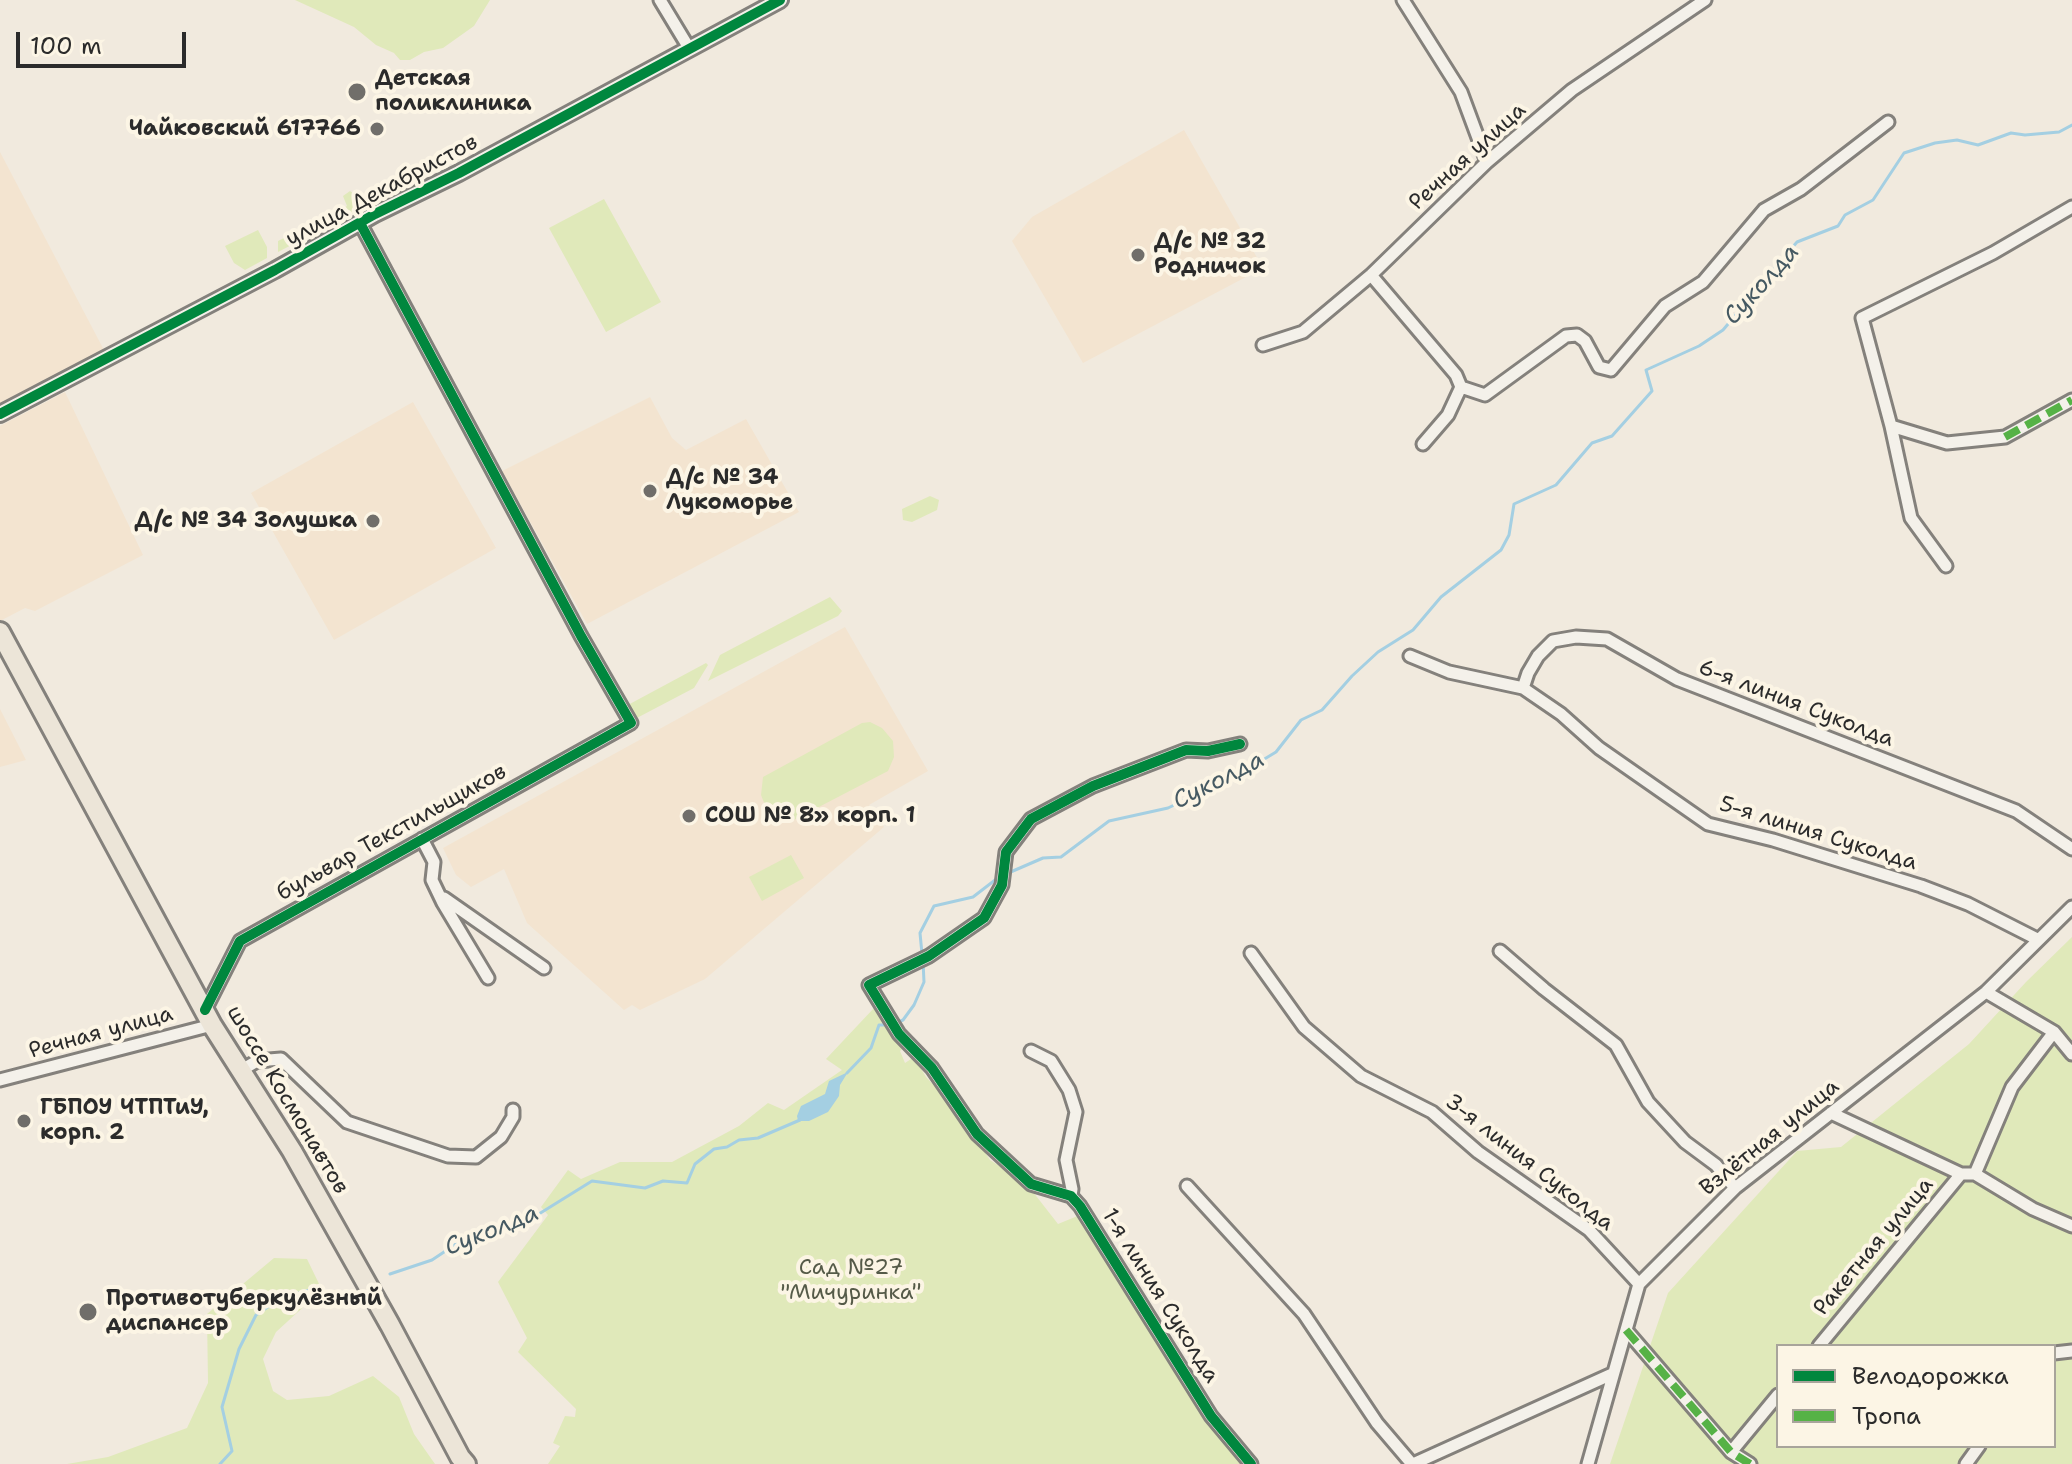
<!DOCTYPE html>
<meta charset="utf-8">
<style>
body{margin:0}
#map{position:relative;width:2072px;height:1464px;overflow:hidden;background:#f1eade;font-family:"Shantell Sans",sans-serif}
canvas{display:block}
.legend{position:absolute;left:1776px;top:1344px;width:280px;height:104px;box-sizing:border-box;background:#fcf5e5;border:2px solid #a8a49b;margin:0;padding:10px 14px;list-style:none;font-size:24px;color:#2b2b2b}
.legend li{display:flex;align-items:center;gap:16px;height:40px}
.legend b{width:40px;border:2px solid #a8a49b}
.scale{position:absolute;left:16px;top:32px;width:170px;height:36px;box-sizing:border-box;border:4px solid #2b2b2b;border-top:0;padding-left:10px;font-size:24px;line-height:28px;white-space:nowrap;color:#2b2b2b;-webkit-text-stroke:6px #fcf5e5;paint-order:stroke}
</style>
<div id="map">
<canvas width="2072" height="1464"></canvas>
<ul class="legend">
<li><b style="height:10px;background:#00873e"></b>Велодорожка</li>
<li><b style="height:10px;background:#56b246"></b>Тропа</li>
</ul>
<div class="scale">100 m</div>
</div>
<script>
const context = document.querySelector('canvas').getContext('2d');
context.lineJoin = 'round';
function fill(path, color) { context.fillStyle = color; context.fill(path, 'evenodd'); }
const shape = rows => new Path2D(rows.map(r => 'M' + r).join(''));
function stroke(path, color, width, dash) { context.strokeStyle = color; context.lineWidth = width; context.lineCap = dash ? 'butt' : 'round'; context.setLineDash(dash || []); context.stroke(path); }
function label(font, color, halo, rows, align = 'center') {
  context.font = font + ' "Shantell Sans",sans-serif'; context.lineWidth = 8; context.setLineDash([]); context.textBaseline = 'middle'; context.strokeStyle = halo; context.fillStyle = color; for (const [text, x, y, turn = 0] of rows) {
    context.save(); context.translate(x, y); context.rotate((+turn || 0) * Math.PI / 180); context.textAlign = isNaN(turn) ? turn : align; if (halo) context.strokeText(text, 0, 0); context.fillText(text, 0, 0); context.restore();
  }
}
const built = shape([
 [1184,130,1263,268,1083,363,1012,241,1032,217],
 [0,152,105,352,0,405],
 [65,392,143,555,35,611,25,608,0,621,0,426],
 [650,397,672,438,686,450,746,419,799,512,587,624,502,471],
 [413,402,496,548,334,640,251,493],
 [845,627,928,771,869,805,884,827,705,979,640,1010,632,1005,624,1010,527,923,504,869,471,887,456,875,443,848],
 [0,709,26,760,0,767]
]);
const green = shape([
 [295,0,490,0,474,26,443,48,424,52,410,60,400,60,394,53,376,45,354,27],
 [350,191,369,205,278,252,278,241,347,206,343,196],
 [604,199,661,302,606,332,549,228],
 [258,230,267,247,267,258,245,270,234,263,225,246],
 [930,496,939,500,937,510,912,522,903,520,902,509],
 [830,597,842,611,838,616,708,681,720,655],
 [706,663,708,665,694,688,633,720,626,706],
 [870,722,882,728,893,741,894,757,888,771,790,822,777,819,767,810,761,795,763,777,862,723],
 [791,855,804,878,762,901,749,877],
 [2072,937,2072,1464,1610,1464,1668,1293,1797,1151,1841,1147,1969,1044,2026,982],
 [1778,1346,2054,1346,2054,1446,1778,1446],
 [874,1008,903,1048,900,1051,905,1063,914,1057,926,1077,954,1106,990,1160,1026,1183,1058,1224,1080,1215,1132,1305,1209,1421,1241,1464,548,1464,560,1446,553,1443,565,1416,575,1417,576,1409,518,1352,527,1338,498,1282,548,1215,541,1207,568,1170,581,1179,620,1162,672,1162,739,1126,768,1103,784,1110,842,1070,826,1059],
 [274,1258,307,1259,322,1290,276,1332,263,1359,273,1391,287,1400,329,1396,373,1376,399,1397,414,1434,435,1464,67,1464,108,1457,187,1428,208,1383,207,1314]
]);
const water = shape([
 [848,1072,840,1085,839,1096,828,1112,809,1121,798,1121,797,1116,801,1106,825,1094,829,1081]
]);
const stream = shape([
 [1006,874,1043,858,1061,857,1109,821,1168,808,1243,772,1276,752,1301,720,1322,710,1352,676,1378,652,1413,630,1441,597,1501,550,1509,535,1514,504,1556,485,1592,443,1612,436,1652,391,1646,370,1699,346,1723,330,1797,242,1838,226,1845,215,1873,200,1904,153,1935,143,1957,140,1978,145,2011,133,2025,135,2059,132,2072,125],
 [922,954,920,933,934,906,973,897,999,877],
 [896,1023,903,1020,914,1005,924,982,923,961],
 [847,1073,871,1048,879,1025,889,1025],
 [390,1274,432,1260,456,1244,502,1225,534,1217,592,1181,645,1188,663,1181,687,1183,695,1164,714,1149,727,1147,739,1140,758,1138,800,1120],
 [220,1464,232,1451,222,1407,239,1349,256,1315,281,1298,317,1288]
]);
const minor = shape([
 [660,0,689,48],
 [1403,0,1461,92,1487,162],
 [2072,207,1993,253,1862,318,1891,426,1947,443,2005,437,2072,400],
 [1371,275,1456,375,1461,387,1448,415,1423,444],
 [1263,345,1303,332,1371,275,1487,162,1572,90,1705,0],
 [1461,387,1485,395,1566,336,1577,335,1585,341,1599,367,1611,370,1665,306,1703,282,1764,210,1801,189,1888,122],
 [1891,426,1911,518,1946,566],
 [1410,656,1449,672,1523,688,1561,714,1599,748,1708,824,1773,840,1921,886,1968,904,2037,939],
 [1523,688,1528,673,1538,656,1553,641,1576,637,1607,639,1677,679,2016,811,2072,849],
 [1240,744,1208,751,1186,750,1093,786,1031,819,1006,852,1002,885,984,918,929,956,869,985,899,1034,932,1068,977,1134,1031,1184,1071,1196,1080,1206,1211,1416,1251,1464],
 [422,839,434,862,432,880,443,903,488,978],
 [444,898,544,968],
 [1500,951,1544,989,1616,1045,1648,1102,1685,1142,1716,1165,1735,1188],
 [1251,953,1304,1027,1361,1076,1432,1112,1478,1152,1589,1230,1639,1284],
 [1986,992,2054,1032,2072,1054],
 [205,1010,240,941,631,723,581,636,360,223],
 [1031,1051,1051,1061,1069,1090,1076,1112,1066,1160,1072,1189,1071,1196],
 [240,1071,257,1061,281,1059,347,1122,448,1156,476,1157,501,1137,513,1117,513,1110],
 [0,1080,212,1025],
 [1831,1113,1961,1174,1975,1174,2033,1209,2072,1226],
 [1975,1174,2012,1087,2054,1032],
 [1187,1186,1304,1314,1377,1423,1412,1464],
 [1626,1330,1731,1452,1750,1464],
 [1819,1346,1961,1174],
 [2054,1353,2072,1351],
 [1731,1452,1778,1395],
 [1413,1464,1612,1374],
 [1588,1464,1639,1284,1735,1188,1986,992,2072,907],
 [1966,1464,1979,1446]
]);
const tertiary = shape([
 [0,414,275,270,375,214,459,173,780,0]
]);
const primary = shape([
 [0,632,212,1025,292,1151,390,1325,460,1457,466,1464]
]);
const quiet = shape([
 [2005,437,2072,400],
 [1626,1330,1731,1452,1750,1464]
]);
const cycleway = shape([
 [0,414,275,270,375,214,459,173,780,0],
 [1240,744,1208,751,1186,750,1093,786,1031,819,1006,852,1002,885,984,918,929,956,869,985,899,1034,932,1068,977,1134,1031,1184,1071,1196,1080,1206,1211,1416,1251,1464],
 [205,1010,240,941,631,723,581,636,360,223]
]);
const markers = [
 [357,92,10,"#706e6a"],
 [377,129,8,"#706e6a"],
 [1138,255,8,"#706e6a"],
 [650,491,8,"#706e6a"],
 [373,521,8,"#706e6a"],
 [689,816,8,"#706e6a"],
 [24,1121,8,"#706e6a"],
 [88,1312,10,"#706e6a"]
];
const poiNames = [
 ["Детская",375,79],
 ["поликлиника",375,104],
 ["Чайковский 617766",361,129,"right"],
 ["Д/с № 32",1154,242],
 ["Родничок",1154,267],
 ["Д/с № 34",666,478],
 ["Лукоморье",666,503],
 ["Д/с № 34 Золушка",357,521,"right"],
 ["СОШ № 8» корп. 1",705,816],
 ["ГБПОУ ЧТПТиУ,",40,1108],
 ["корп. 2",40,1133],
 ["Противотуберкулёзный",106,1299],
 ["диспансер",106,1324]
];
const streetNames = [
 ["Речная улица",1468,157,-42],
 ["улица Декабристов",382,191,-28],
 ["6-я линия Суколда",1796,704,21],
 ["бульвар Текстильщиков",392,833,-29],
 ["5-я линия Суколда",1818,834,17],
 ["Речная улица",101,1033,-15],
 ["шоссе Космонавтов",287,1100,59],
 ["Взлётная улица",1770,1138,-39],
 ["3-я линия Суколда",1529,1163,38],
 ["Ракетная улица",1874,1247,-50],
 ["1-я линия Суколда",1160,1296,58]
];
const parkNames = [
 ["Сад №27",851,1268],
 ["\"Мичуринка\"",851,1293]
];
const waterNames = [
 ["Суколда",1762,285,-48],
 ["Суколда",1219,781,-27],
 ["Суколда",492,1231,-22]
];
fill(built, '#f3e4d0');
fill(green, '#e0e9ba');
fill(water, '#a4cfe2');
stroke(stream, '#a4cfe2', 3);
stroke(minor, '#84817c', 17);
stroke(tertiary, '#84817c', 20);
stroke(primary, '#84817c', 24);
stroke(minor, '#f4f1ea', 11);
stroke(tertiary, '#f4f1ea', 14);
stroke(primary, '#ece5d8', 18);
stroke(quiet, '#56b246', 8, [16, 8]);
stroke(cycleway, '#00873e', 10);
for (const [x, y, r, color] of markers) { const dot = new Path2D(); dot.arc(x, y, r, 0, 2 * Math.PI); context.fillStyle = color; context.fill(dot); stroke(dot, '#fcf5e5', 3); }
label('bold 22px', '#2b2b2b', '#fcf5e5', poiNames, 'left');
label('22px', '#2b2b2b', '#fcf5e5', streetNames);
label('22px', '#555a48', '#fcf5e5', parkNames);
label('italic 24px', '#455962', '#fcf5e5', waterNames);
</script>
